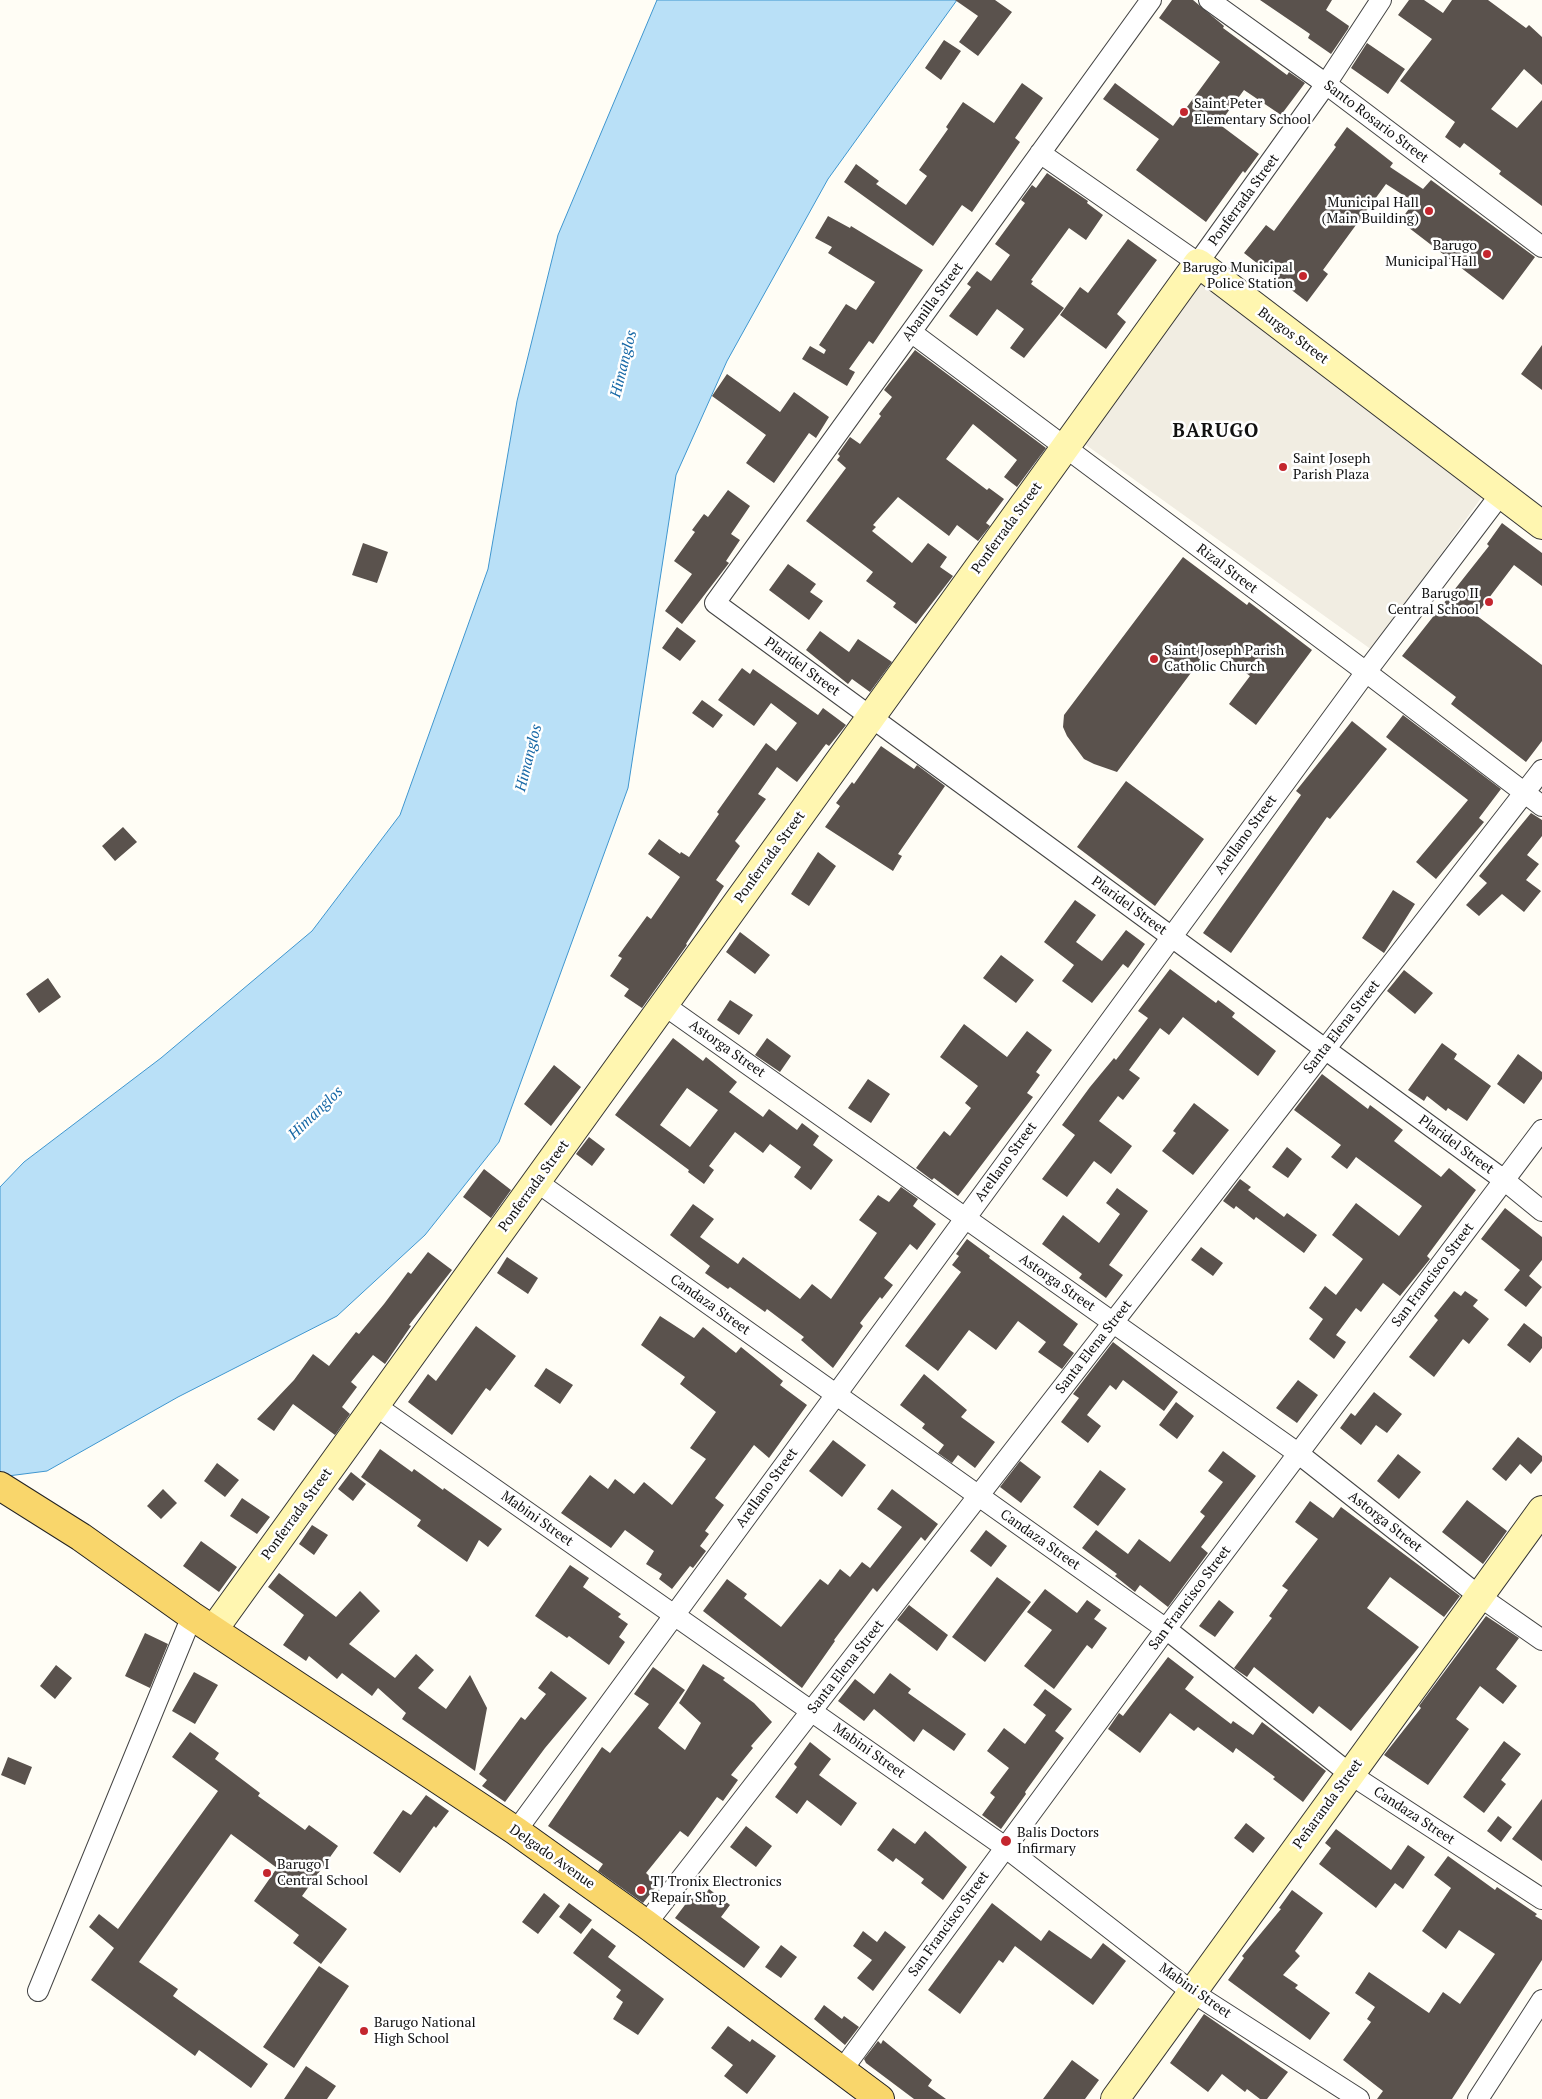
<!DOCTYPE html>
<meta charset="utf-8">
<style>
body{margin:0}
canvas{display:block;background:#fffdf5}
</style>
<canvas width="1542" height="2099"></canvas>
<script>
const context = document.querySelector('canvas').getContext('2d');
context.lineJoin = 'round';
function fill(path, color) { context.fillStyle = color; context.fill(path, 'evenodd'); }
const shape = rows => new Path2D(rows.map(r => 'M' + r).join(''));
function stroke(path, color, width, dash) { context.strokeStyle = color; context.lineWidth = width; context.lineCap = dash ? 'butt' : 'round'; context.setLineDash(dash || []); context.stroke(path); }
function label(font, color, halo, rows, align = 'center') {
  context.font = font + ' "PT Serif",serif'; context.lineWidth = 5; context.setLineDash([]); context.textBaseline = 'middle'; context.strokeStyle = halo; context.fillStyle = color; for (const [text, x, y, turn = 0] of rows) {
    context.save(); context.translate(x, y); context.rotate((+turn || 0) * Math.PI / 180); context.textAlign = isNaN(turn) ? turn : align; if (halo) context.strokeText(text, 0, 0); context.fillText(text, 0, 0); context.restore();
  }
}
const plaza = shape([
 [1199,274,1484,494,1372,650,1079,440]
]);
const water = shape([
 [657,0,957,0,828,179,727,361,676,475,628,788,499,1142,425,1235,337,1316,178,1397,47,1471,0,1477,0,1187,24,1162,161,1058,312,931,400,815,488,569,517,401,558,235,657,0]
]);
const building = shape([
 [955,0,995,0,1012,12,978,56,959,42,978,16],
 [1172,0,1193,0,1224,26,1223,28,1287,75,1289,72,1305,83,1281,115,1244,90,1219,124,1259,154,1245,173,1243,171,1206,222,1136,170,1159,139,1103,99,1115,83,1173,126,1220,62,1159,18],
 [1260,0,1332,0,1326,10,1349,26,1348,29,1331,54,1308,38,1310,34],
 [1409,0,1424,0,1443,13,1452,0,1488,0,1526,28,1529,25,1542,37,1542,85,1524,69,1491,109,1517,128,1542,100,1542,206,1499,174,1501,171,1464,143,1460,148,1445,137,1455,122,1400,81,1432,39,1398,15],
 [944,40,961,51,941,80,925,68],
 [1367,43,1405,69,1388,94,1351,68],
 [1022,83,1043,98,1015,138,1020,142,972,212,962,205,933,246,844,182,856,164,879,181,876,184,906,205,927,176,919,170,948,129,946,127,963,102,994,123],
 [1347,127,1393,163,1390,167,1423,189,1431,180,1535,257,1503,300,1400,221,1414,202,1386,184,1323,270,1328,274,1307,302,1244,253,1266,225,1274,231,1336,147,1334,145],
 [1047,173,1088,201,1087,203,1103,215,1086,240,1069,228,1031,280,1033,281,1031,284,1064,308,1024,358,1010,348,1024,329,997,309,977,336,949,316,971,287,967,284,977,271,991,281,1010,255,995,244,1025,203,1021,200,1032,185,1036,188],
 [828,216,850,228,851,226,923,270,873,344,869,341,849,369,855,372,847,386,802,359,810,346,824,354,826,350,819,345,846,304,856,310,875,282,828,253,832,247,815,238],
 [1128,239,1157,260,1117,314,1126,322,1106,349,1060,315,1080,287,1088,293],
 [1542,345,1542,390,1521,374],
 [915,350,1046,448,1017,487,1004,477,1017,460,973,424,946,459,987,490,989,488,1004,499,986,523,990,526,978,541,957,525,949,536,898,497,873,525,876,527,872,531,912,563,928,543,947,557,940,567,953,576,916,624,893,607,896,603,866,581,873,572,806,521,846,468,837,460,840,456,838,454,850,437,860,444,881,416,879,414,892,397,884,390],
 [727,374,780,412,794,392,829,417,816,438,809,433,774,483,746,463,766,435,712,396],
 [728,490,750,506,731,534,740,540,726,561,729,563,682,624,665,611,692,574,674,561,695,532,692,530,704,514,708,517],
 [1502,523,1542,553,1542,586,1514,565,1476,615,1542,665,1542,741,1526,762,1451,704,1456,697,1402,656,1489,546,1487,544],
 [363,543,388,552,377,583,352,575],
 [1183,557,1247,605,1249,602,1312,650,1256,725,1229,704,1250,676,1211,646,1117,772,1094,764,1084,759,1067,736,1063,727,1064,715],
 [788,564,816,584,810,592,823,601,809,620,769,590],
 [677,627,696,641,680,661,662,648],
 [820,631,849,652,858,639,892,662,870,692,852,679,848,684,806,650],
 [742,668,750,674,753,669,818,715,823,708,846,725,829,746,826,744,797,782,777,767,758,794,766,799,735,841,740,846,716,880,724,886,686,944,687,945,642,1008,624,996,629,989,610,976,622,958,618,956,647,916,651,919,680,877,648,854,659,839,680,854,681,852,689,857,719,814,717,812,766,743,776,751,797,723,771,703,754,726,718,700],
 [702,700,723,715,713,728,692,713],
 [1403,715,1501,789,1479,818,1484,822,1436,879,1416,862,1468,800,1386,737],
 [1352,721,1387,749,1330,819,1327,817,1231,953,1203,933,1301,795,1296,791],
 [881,746,914,769,917,765,945,786,898,854,902,856,893,871,825,827,840,806,836,803,852,782,854,784],
 [1126,781,1204,839,1155,906,1077,847],
 [1531,813,1542,820,1542,836,1527,855,1539,864,1526,880,1541,891,1524,912,1502,894,1479,916,1466,905,1487,883,1479,876],
 [123,827,137,842,115,861,102,846],
 [818,852,836,866,809,906,791,894],
 [1393,890,1415,904,1384,953,1362,938],
 [1075,900,1096,915,1076,942,1102,961,1126,930,1145,944,1128,968,1123,964,1092,1003,1062,981,1074,965,1044,942],
 [740,932,770,955,755,974,726,952],
 [1001,955,1034,980,1016,1003,983,978],
 [1170,969,1216,1003,1218,1000,1235,1013,1232,1017,1276,1051,1258,1076,1183,1017,1169,1035,1160,1028,1129,1070,1140,1078,1123,1100,1118,1096,1099,1121,1132,1146,1111,1174,1094,1161,1067,1197,1042,1179,1075,1135,1062,1125,1090,1087,1114,1058,1116,1060,1148,1018,1138,1011],
 [1404,970,1433,993,1415,1014,1387,991],
 [48,978,61,997,39,1013,26,994],
 [730,1000,753,1015,739,1035,717,1020],
 [964,1024,1007,1057,1027,1031,1052,1050,1036,1072,1040,1075,1027,1093,1033,1097,958,1196,934,1178,932,1180,916,1168,944,1131,950,1136,971,1108,965,1103,978,1086,940,1057],
 [673,1038,703,1061,706,1057,737,1082,729,1092,763,1117,769,1109,797,1130,802,1123,819,1136,813,1145,833,1160,811,1190,794,1177,801,1167,770,1144,763,1153,735,1132,709,1166,714,1170,704,1184,688,1172,689,1170,615,1115],
 [687,1088,718,1110,690,1147,660,1125],
 [767,1038,791,1056,780,1072,755,1055],
 [1442,1043,1457,1054,1454,1059,1491,1086,1467,1121,1448,1108,1446,1111,1427,1096,1424,1101,1408,1090],
 [1518,1054,1542,1072,1542,1079,1524,1104,1497,1084],
 [554,1065,581,1087,551,1126,524,1104],
 [1322,1074,1368,1109,1370,1105,1403,1130,1394,1141,1441,1177,1449,1168,1476,1190,1427,1256,1430,1259,1400,1296,1383,1283,1361,1312,1356,1308,1336,1335,1346,1342,1334,1359,1309,1339,1323,1319,1309,1308,1325,1286,1336,1295,1363,1259,1332,1235,1356,1203,1399,1236,1422,1206,1356,1157,1347,1169,1331,1157,1341,1145,1294,1110],
 [868,1079,890,1094,871,1123,848,1108],
 [1194,1103,1229,1130,1193,1175,1162,1151,1176,1133,1173,1131],
 [589,1137,605,1149,592,1166,576,1154],
 [1287,1147,1302,1159,1288,1178,1272,1167],
 [484,1169,511,1190,491,1218,463,1197],
 [1240,1179,1251,1187,1248,1190,1284,1217,1287,1213,1317,1235,1304,1253,1256,1217,1254,1220,1236,1206,1234,1209,1223,1201],
 [901,1187,918,1199,913,1206,936,1224,917,1250,910,1244,884,1278,893,1285,882,1299,880,1297,860,1323,863,1326,833,1368,801,1340,804,1337,767,1309,765,1312,730,1287,728,1289,705,1273,710,1266,670,1235,693,1204,714,1219,700,1237,738,1264,743,1257,800,1299,812,1284,831,1299,877,1233,859,1220,878,1195,889,1202],
 [1117,1188,1148,1211,1109,1265,1123,1275,1106,1298,1079,1278,1082,1274,1042,1244,1063,1215,1099,1243,1120,1214,1106,1203],
 [1505,1208,1542,1237,1542,1260,1529,1276,1542,1287,1526,1307,1504,1290,1520,1270,1481,1239],
 [967,1239,990,1256,989,1258,1078,1324,1063,1345,1074,1353,1062,1369,1038,1352,1046,1342,1018,1321,996,1350,969,1330,938,1371,905,1346,961,1272,952,1265,959,1256,956,1254],
 [1201,1247,1223,1263,1213,1276,1191,1260],
 [428,1252,452,1270,409,1325,411,1326,385,1364,373,1355,351,1382,357,1387,342,1407,350,1414,335,1435,293,1404,274,1431,257,1419,294,1380,313,1354,329,1366,356,1332,359,1334,384,1304,408,1272,411,1274],
 [507,1257,538,1278,528,1294,497,1273],
 [1454,1291,1461,1296,1465,1291,1478,1300,1473,1306,1489,1319,1469,1344,1463,1339,1434,1377,1409,1357,1438,1320,1434,1316],
 [660,1316,694,1338,703,1327,736,1353,741,1347,783,1381,780,1385,807,1405,769,1458,754,1445,715,1498,724,1505,705,1531,709,1534,700,1546,706,1551,693,1568,690,1566,672,1589,659,1579,662,1574,646,1564,654,1551,625,1530,611,1548,561,1513,590,1475,608,1489,615,1479,634,1494,644,1482,672,1505,706,1459,690,1448,716,1412,680,1384,685,1377,641,1345],
 [1524,1323,1542,1337,1542,1348,1530,1363,1507,1345],
 [476,1326,516,1356,490,1391,486,1388,452,1435,408,1402,428,1374,436,1381],
 [1113,1342,1178,1392,1164,1411,1123,1380,1116,1390,1110,1385,1087,1415,1101,1426,1088,1443,1061,1422,1079,1398,1073,1394],
 [546,1368,573,1385,560,1404,534,1386],
 [924,1374,967,1410,961,1417,995,1442,975,1468,958,1455,952,1463,938,1453,944,1445,922,1428,925,1424,900,1405],
 [1298,1380,1318,1395,1297,1423,1276,1408],
 [1374,1392,1402,1414,1387,1433,1376,1425,1361,1445,1340,1428,1351,1413,1355,1416],
 [1176,1402,1194,1416,1177,1439,1159,1425],
 [1518,1437,1542,1456,1542,1461,1531,1474,1520,1464,1506,1481,1492,1469],
 [833,1440,866,1465,842,1497,809,1471],
 [380,1449,412,1472,414,1469,443,1490,444,1488,502,1529,488,1547,479,1540,467,1562,417,1526,421,1520,361,1477],
 [1223,1451,1256,1476,1201,1547,1208,1553,1168,1607,1140,1585,1135,1592,1115,1576,1117,1574,1082,1548,1096,1530,1128,1554,1139,1539,1170,1562,1205,1516,1200,1512,1223,1482,1208,1471],
 [1398,1454,1421,1472,1399,1499,1377,1481],
 [1020,1461,1041,1477,1021,1503,1000,1487],
 [217,1463,239,1480,225,1497,204,1481],
 [1100,1470,1126,1489,1098,1526,1073,1507],
 [351,1472,366,1484,353,1501,338,1489],
 [163,1489,177,1503,161,1519,147,1506],
 [892,1489,938,1524,925,1541,921,1537,877,1592,873,1588,834,1640,835,1641,802,1688,703,1611,727,1579,747,1594,744,1598,781,1627,820,1579,828,1585,840,1569,850,1577,862,1562,870,1568,902,1527,877,1509],
 [242,1498,270,1517,257,1534,230,1516],
 [1467,1500,1507,1531,1483,1564,1442,1532],
 [1310,1501,1333,1518,1341,1507,1460,1596,1444,1617,1390,1577,1367,1608,1419,1647,1351,1731,1319,1706,1313,1714,1254,1667,1247,1677,1234,1668,1272,1618,1269,1616,1288,1590,1282,1586,1318,1539,1295,1522],
 [312,1525,328,1535,314,1555,299,1544],
 [986,1530,1007,1546,991,1567,970,1551],
 [201,1541,237,1567,219,1592,183,1566],
 [570,1565,589,1578,583,1587,621,1614,618,1617,628,1624,619,1637,625,1642,609,1665,569,1636,567,1638,535,1616],
 [279,1573,336,1617,360,1591,380,1611,349,1644,395,1678,416,1654,434,1670,418,1688,446,1709,470,1675,487,1708,475,1771,402,1719,406,1713,378,1688,372,1696,342,1673,337,1679,309,1656,306,1661,283,1645,304,1615,268,1587],
 [997,1577,1031,1602,985,1662,952,1637],
 [1045,1589,1077,1613,1087,1600,1101,1610,1094,1619,1107,1628,1092,1649,1087,1645,1054,1689,1024,1666,1052,1630,1027,1612],
 [1219,1600,1234,1612,1215,1637,1199,1626],
 [909,1605,948,1635,937,1651,897,1620],
 [1486,1616,1519,1638,1496,1669,1517,1686,1503,1704,1480,1686,1456,1719,1469,1729,1428,1785,1384,1755,1421,1708,1419,1706],
 [145,1633,168,1644,150,1688,125,1676],
 [1168,1657,1194,1677,1185,1689,1231,1724,1233,1721,1253,1735,1262,1722,1326,1771,1303,1802,1273,1779,1275,1777,1236,1748,1233,1753,1198,1727,1194,1731,1170,1713,1140,1753,1108,1729,1119,1713,1123,1716],
 [703,1664,725,1678,723,1680,754,1703,772,1722,751,1746,753,1748,731,1775,738,1780,723,1801,717,1797,688,1837,680,1831,646,1873,658,1884,643,1903,598,1871,603,1864,548,1826,602,1747,610,1753,649,1704,634,1694,653,1667,685,1690,658,1728,685,1750,701,1723,679,1703],
 [56,1665,72,1678,55,1699,40,1686],
 [551,1671,587,1698,545,1748,505,1802,482,1786,487,1780,479,1774,521,1717,525,1720,546,1694,538,1688],
 [194,1672,218,1685,195,1724,172,1711],
 [890,1673,911,1689,908,1693,966,1734,954,1751,923,1729,914,1742,874,1709,864,1721,838,1701,855,1679,874,1694],
 [1045,1689,1072,1709,1055,1731,1064,1738,1025,1792,1026,1794,1001,1829,982,1815,995,1797,990,1793,1009,1768,987,1751,1004,1728,1025,1744,1046,1715,1033,1705],
 [190,1732,219,1753,215,1759,260,1793,258,1796,305,1830,309,1825,338,1846,302,1896,347,1929,321,1964,293,1943,299,1935,254,1901,277,1868,231,1834,139,1962,178,1989,173,1996,268,2064,251,2088,199,2050,195,2056,91,1980,114,1948,89,1927,99,1914,118,1929,218,1791,172,1757],
 [1504,1741,1521,1754,1501,1780,1506,1784,1484,1813,1463,1797],
 [810,1742,831,1759,819,1775,857,1803,841,1826,807,1800,797,1814,775,1797,797,1767,794,1764],
 [8,1757,32,1767,25,1785,1,1775],
 [426,1795,449,1811,436,1828,434,1826,400,1873,373,1853,403,1810,411,1815],
 [1542,1799,1542,1861,1512,1839],
 [1498,1816,1512,1827,1501,1842,1487,1831],
 [1246,1823,1265,1838,1253,1853,1234,1838],
 [746,1826,772,1846,756,1867,730,1847],
 [893,1828,915,1844,925,1831,967,1867,943,1900,921,1883,924,1879,896,1858,893,1862,877,1850],
 [1336,1829,1391,1870,1408,1845,1425,1857,1403,1889,1395,1883,1376,1908,1319,1864,1331,1848,1325,1843],
 [1448,1856,1495,1890,1497,1887,1537,1914,1535,1916,1542,1920,1542,1960,1452,2099,1377,2099,1383,2091,1343,2060,1371,2022,1367,2019,1375,2007,1355,1993,1369,1972,1429,2013,1443,1992,1460,2004,1495,1954,1459,1930,1446,1949,1422,1931,1451,1888,1434,1875],
 [709,1889,730,1905,721,1917,760,1947,744,1968,675,1918,691,1897,699,1903],
 [1292,1890,1323,1913,1295,1951,1300,1956,1283,1975,1298,1985,1295,1988,1330,2013,1310,2040,1228,1980,1244,1958,1242,1956,1281,1909,1279,1908],
 [544,1893,560,1906,538,1934,522,1922],
 [569,1903,592,1920,581,1934,559,1917],
 [992,1903,1041,1941,1049,1930,1091,1959,1103,1943,1126,1961,1093,2005,1015,1946,1003,1963,999,1960,960,2014,928,1990],
 [592,1928,616,1946,608,1957,664,1999,638,2035,613,2019,623,2002,616,1997,621,1990,573,1953],
 [863,1931,877,1942,885,1931,906,1947,873,1991,857,1978,872,1960,853,1946],
 [781,1945,797,1957,781,1978,765,1967],
 [319,1966,349,1986,294,2068,263,2047],
 [824,2005,842,2019,844,2016,859,2027,845,2045,814,2019],
 [1204,2014,1288,2072,1267,2099,1260,2099,1247,2089,1245,2092,1222,2074,1208,2092,1170,2063],
 [728,2026,750,2042,752,2039,776,2056,747,2094,724,2076,733,2065,711,2048],
 [883,2040,932,2080,928,2086,946,2099,914,2099,866,2063,864,2059,878,2041,881,2044],
 [1072,2060,1099,2080,1085,2099,1043,2099],
 [306,2066,336,2086,327,2099,284,2099]
]);
const street = shape([
 [1151,0,715,603,1504,1180,1542,1211],
 [1209,0,1326,84,1542,247],
 [1040,153,1198,263,1326,84,1381,0],
 [911,332,1366,672,1542,806],
 [664,1005,1299,1454,1479,1596,1542,1640],
 [537,1182,1166,1629,1350,1774,1542,1899],
 [376,1406,1005,1847,1192,1992,1359,2099],
 [516,1831,1366,672,1500,495],
 [646,1924,1542,770],
 [38,1991,192,1616],
 [842,2070,1166,1629,1542,1130],
 [1478,2099,1542,2000]
]);
const secondary = shape([
 [214,1629,1198,263,1542,525],
 [1115,2099,1542,1510]
]);
const primary = shape([
 [0,1486,81,1537,192,1616,516,1831,646,1924,880,2099]
]);
const markers = [
 [1184,112,5,"#c4262e"],
 [1429,211,5,"#c4262e"],
 [1487,254,5,"#c4262e"],
 [1303,276,5,"#c4262e"],
 [1283,467,5,"#c4262e"],
 [1489,602,5,"#c4262e"],
 [1154,659,5,"#c4262e"],
 [1006,1841,6,"#c4262e"],
 [267,1873,5,"#c4262e"],
 [641,1890,5,"#c4262e"],
 [364,2031,5,"#c4262e"]
];
const poiNames = [
 ["Saint Peter",1194,104],
 ["Elementary School",1194,120],
 ["Municipal Hall",1419,203,"right"],
 ["(Main Building)",1419,219,"right"],
 ["Barugo",1477,246,"right"],
 ["Municipal Hall",1477,262,"right"],
 ["Barugo Municipal",1293,268,"right"],
 ["Police Station",1293,284,"right"],
 ["Saint Joseph",1293,459],
 ["Parish Plaza",1293,475],
 ["Barugo II",1479,594,"right"],
 ["Central School",1479,610,"right"],
 ["Saint Joseph Parish",1164,651],
 ["Catholic Church",1164,667],
 ["Balis Doctors",1017,1833],
 ["Infirmary",1017,1849],
 ["Barugo I",277,1865],
 ["Central School",277,1881],
 ["TJ Tronix Electronics",651,1882],
 ["Repair Shop",651,1898],
 ["Barugo National",374,2023],
 ["High School",374,2039]
];
const streetNames = [
 ["Santo Rosario Street",1376,122,37],
 ["Ponferrada Street",1244,200,-54],
 ["Abanilla Street",933,302,-54],
 ["Burgos Street",1293,336,37],
 ["Ponferrada Street",1007,528,-54],
 ["Rizal Street",1227,569,37],
 ["Plaridel Street",802,667,36],
 ["Arellano Street",1246,835,-54],
 ["Ponferrada Street",770,857,-54],
 ["Plaridel Street",1129,906,36],
 ["Santa Elena Street",1342,1027,-52],
 ["Astorga Street",727,1049,35],
 ["Plaridel Street",1456,1145,36],
 ["Arellano Street",1006,1162,-54],
 ["Ponferrada Street",534,1186,-54],
 ["San Francisco Street",1433,1275,-53],
 ["Astorga Street",1057,1283,35],
 ["Candaza Street",710,1305,35],
 ["Santa Elena Street",1094,1347,-52],
 ["Arellano Street",767,1488,-54],
 ["Ponferrada Street",297,1514,-54],
 ["Mabini Street",537,1519,35],
 ["Astorga Street",1385,1522,38],
 ["Candaza Street",1040,1540,35],
 ["San Francisco Street",1190,1598,-53],
 ["Santa Elena Street",846,1667,-52],
 ["Mabini Street",869,1751,35],
 ["Peñaranda Street",1328,1804,-54],
 ["Candaza Street",1414,1816,33],
 ["Delgado Avenue",552,1857,35],
 ["San Francisco Street",949,1924,-54],
 ["Mabini Street",1195,1991,35]
];
const waterNames = [
 ["Himanglos",624,364,-76],
 ["Himanglos",529,758,-76],
 ["Himanglos",316,1113,-44]
];
const districtNames = [
 ["BARUGO",1216,432]
];
fill(plaza, '#f1ede2');
fill(water, '#b9e0f7');
stroke(water, '#3f96cf', 1);
fill(building, '#5a524d');
stroke(street, '#444', 22);
stroke(secondary, '#333', 30);
stroke(primary, '#222', 30);
stroke(street, '#fff', 20);
stroke(secondary, '#fff6b0', 28);
stroke(primary, '#f9d66b', 28);
for (const [x, y, r, color] of markers) { const dot = new Path2D(); dot.arc(x, y, r, 0, 2 * Math.PI); context.fillStyle = color; context.fill(dot); stroke(dot, '#fff', 2); }
label('14px', '#111', '#fff', poiNames, 'left');
label('14px', '#111', '#fff', streetNames);
label('italic 15px', '#1768a6', '#fff', waterNames);
context.letterSpacing = '1px';
label('bold 19px', '#111', '#fff', districtNames);
context.letterSpacing = '0px';
</script>
